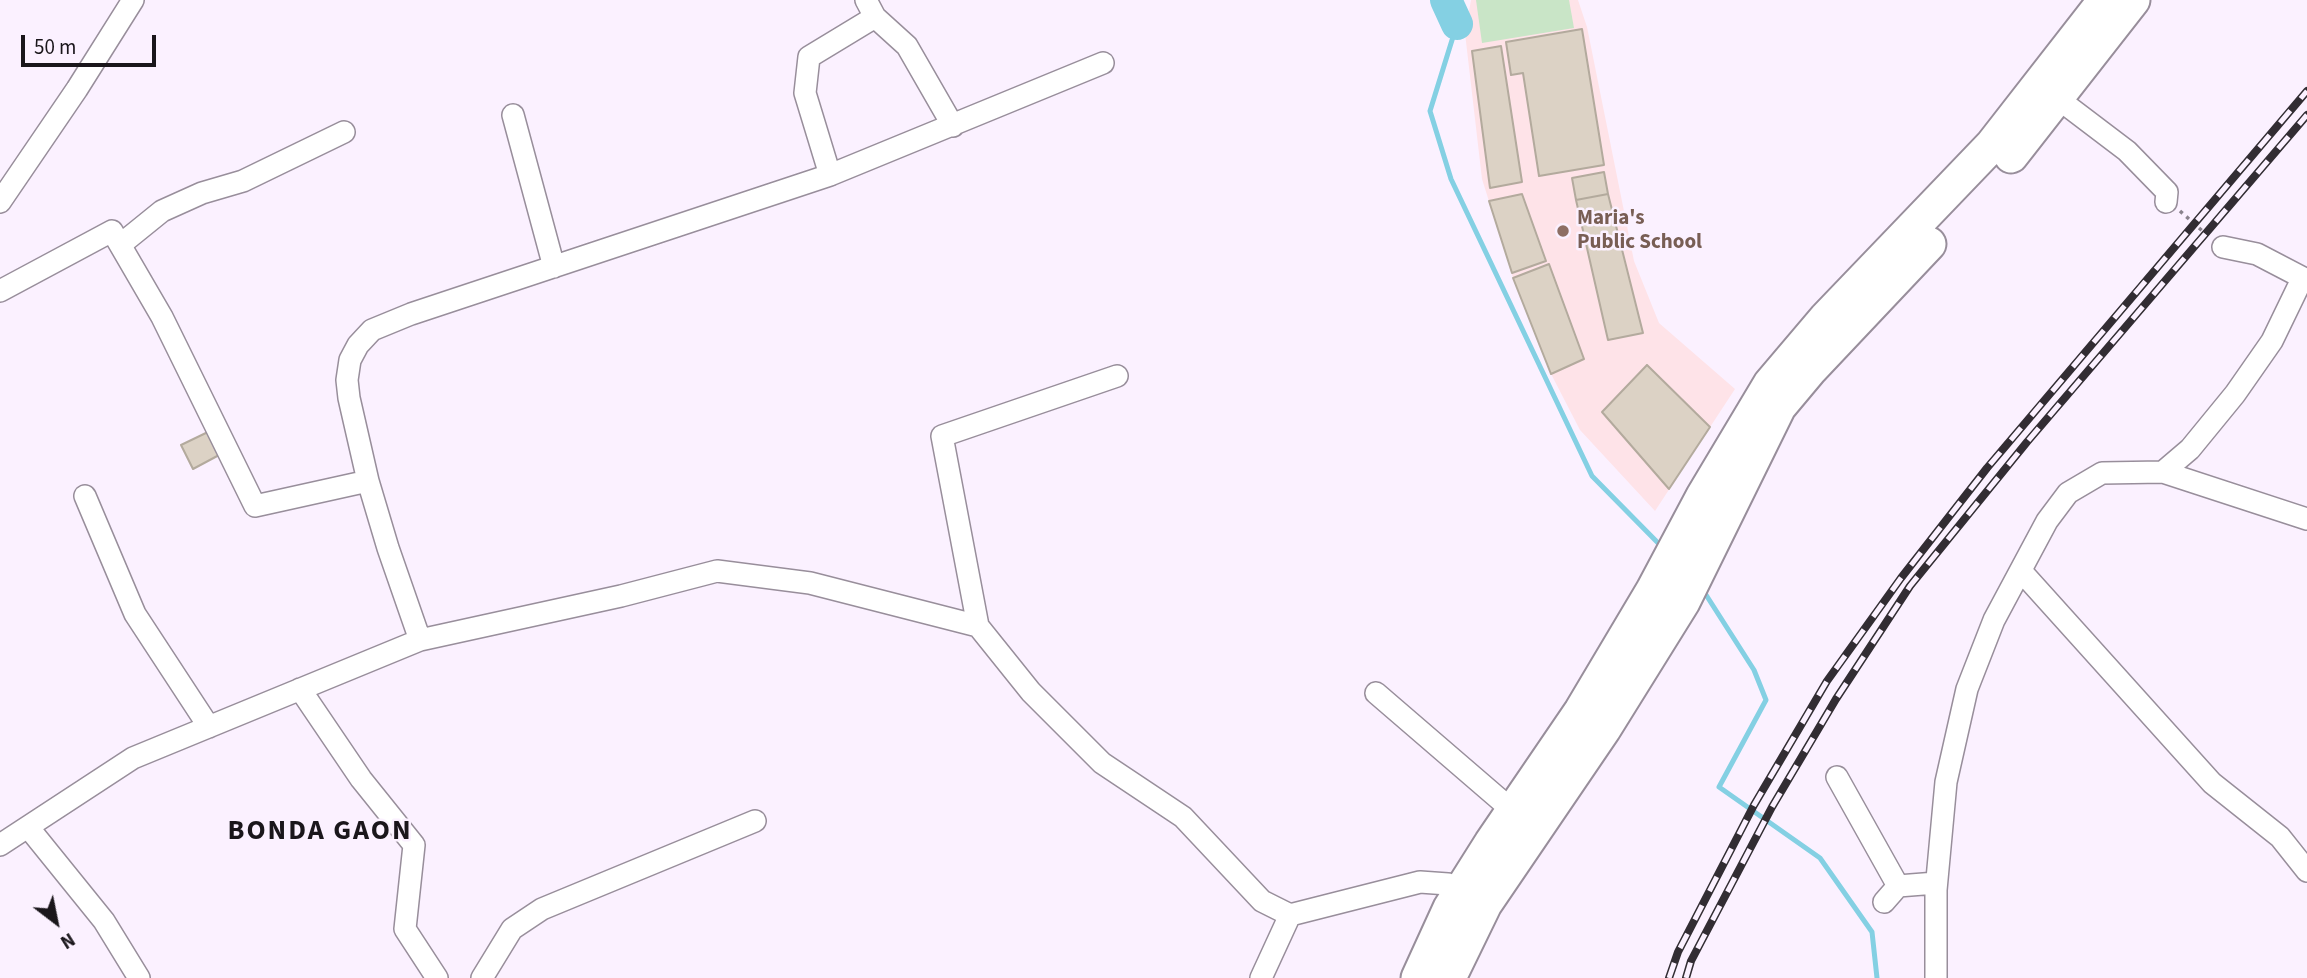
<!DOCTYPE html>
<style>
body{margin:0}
#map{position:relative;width:2307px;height:978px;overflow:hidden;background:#fbf1ff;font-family:"Source Sans 3",sans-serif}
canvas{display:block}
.north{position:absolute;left:21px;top:887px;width:70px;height:70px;-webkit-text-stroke:5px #fbf1ff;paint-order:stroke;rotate:148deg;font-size:19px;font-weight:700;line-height:28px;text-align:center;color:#1a161b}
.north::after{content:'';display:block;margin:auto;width:24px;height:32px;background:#1a161b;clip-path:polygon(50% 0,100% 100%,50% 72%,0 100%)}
.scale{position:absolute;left:21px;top:35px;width:135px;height:32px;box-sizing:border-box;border:4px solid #1a161b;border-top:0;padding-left:9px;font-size:21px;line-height:24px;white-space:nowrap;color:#1a161b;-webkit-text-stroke:5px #fbf1ff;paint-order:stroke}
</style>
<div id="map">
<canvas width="2307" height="978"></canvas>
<div class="north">N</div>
<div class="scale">50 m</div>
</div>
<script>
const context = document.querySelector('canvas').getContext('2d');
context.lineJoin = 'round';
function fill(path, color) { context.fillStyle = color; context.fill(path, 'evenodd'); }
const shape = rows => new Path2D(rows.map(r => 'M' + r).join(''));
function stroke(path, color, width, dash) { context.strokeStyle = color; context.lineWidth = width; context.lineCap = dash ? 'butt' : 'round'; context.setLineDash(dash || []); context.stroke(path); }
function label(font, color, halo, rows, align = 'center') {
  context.font = font + ' "Source Sans 3",sans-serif'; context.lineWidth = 5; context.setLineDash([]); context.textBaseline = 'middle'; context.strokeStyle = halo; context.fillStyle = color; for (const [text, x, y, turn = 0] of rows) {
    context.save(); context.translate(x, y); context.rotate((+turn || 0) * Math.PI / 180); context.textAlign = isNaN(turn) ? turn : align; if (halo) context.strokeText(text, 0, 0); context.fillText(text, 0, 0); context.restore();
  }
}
const education = shape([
 [1471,0,1578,0,1587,27,1634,261,1659,323,1735,389,1655,511,1580,430,1549,370,1514,281,1482,179,1465,33]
]);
const green = shape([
 [1476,0,1569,0,1574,28,1482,43]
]);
const stream = shape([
 [1457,24,1430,111,1451,179,1592,476,1663,548],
 [1701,587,1754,670,1766,700,1719,787,1820,858,1872,932,1877,978]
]);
const river = shape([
 [1446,0,1457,24]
]);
const building = shape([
 [1582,29,1604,165,1539,176,1523,73,1511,75,1506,42,1582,29],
 [1501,46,1522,182,1490,188,1472,51,1501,46],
 [1604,172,1608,194,1576,200,1572,178,1604,172],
 [1522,194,1546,261,1512,273,1489,201,1522,194],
 [1608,194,1643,333,1608,340,1576,200,1608,194],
 [1549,264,1584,359,1551,374,1513,278,1549,264],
 [1647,365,1710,427,1669,489,1602,412,1647,365],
 [210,431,221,454,193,469,181,445,210,431]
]);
const path = shape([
 [2180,211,2208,236]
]);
const street = shape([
 [866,0,875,17,907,46,953,126],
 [2059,97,2069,107,2127,151,2167,192,2166,202],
 [513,115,554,267],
 [830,175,805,93,809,57,875,17],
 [0,202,77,89,133,0],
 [120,245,162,211,202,193,243,181,344,132],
 [2223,247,2257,254,2307,280],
 [0,291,112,231,162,317,255,506,368,481,388,548,420,640],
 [2163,472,2307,519],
 [368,481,349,398,347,380,350,360,358,345,372,330,411,314,830,175,1103,63],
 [85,496,135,614,209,727],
 [2021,571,2212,783,2280,837,2307,871],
 [978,626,942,436,1117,376],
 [300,689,361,779,414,845,405,929,437,978],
 [1376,693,1513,811],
 [1837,777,1898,886],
 [28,827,104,921,139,978],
 [0,845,133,758,420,640,621,596,717,571,810,583,978,626,1031,692,1102,763,1183,817,1262,901,1290,915,1420,882,1448,884,1471,895],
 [1884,902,1898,886,1936,883],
 [482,978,512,929,542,909,755,821],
 [1261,978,1290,915],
 [1936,978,1936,890,1946,782,1967,689,1994,620,2047,521,2068,493,2102,473,2163,472,2190,449,2235,394,2272,341,2302,279]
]);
const primary = shape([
 [2011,156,2133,0],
 [1418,978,1450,908,1491,843,1581,711,1653,590,1703,496,1770,384,1826,318,1992,145,2105,0],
 [1449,978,1485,904,1604,729,1683,602,1779,407,1810,370,1929,244]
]);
const rail = shape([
 [1669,978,1678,952,1754,805,1827,681,1901,578,1987,468,2307,91],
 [1686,978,1691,961,1772,807,1836,699,1910,586,2027,442,2307,115]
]);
const markers = [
 [1563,231,7,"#8d6e63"]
];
const educationNames = [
 ["Maria's",1577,219],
 ["Public School",1577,243]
];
const districtNames = [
 ["BONDA GAON",320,833]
];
fill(education, '#fee3e8');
fill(green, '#c9e5c7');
stroke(stream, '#84d0e3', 5);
stroke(river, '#84d0e3', 32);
fill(building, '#dcd2c5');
stroke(building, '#b3aa9d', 2);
stroke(street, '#988e9b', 24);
stroke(primary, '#988e9b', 37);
stroke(path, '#8a838d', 3.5, [3.5, 5]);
stroke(street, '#fff', 21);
stroke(primary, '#fff', 33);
stroke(rail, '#322d33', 8);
stroke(rail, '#fbf1ff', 5, [16]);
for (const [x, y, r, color] of markers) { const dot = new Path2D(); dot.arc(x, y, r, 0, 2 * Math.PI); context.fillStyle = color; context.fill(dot); stroke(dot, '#fbf1ff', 2.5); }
label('bold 21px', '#785e54', '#fbf1ff', educationNames, 'left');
context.letterSpacing = '2px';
label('bold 28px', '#1a161b', '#fbf1ff', districtNames);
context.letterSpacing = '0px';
</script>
